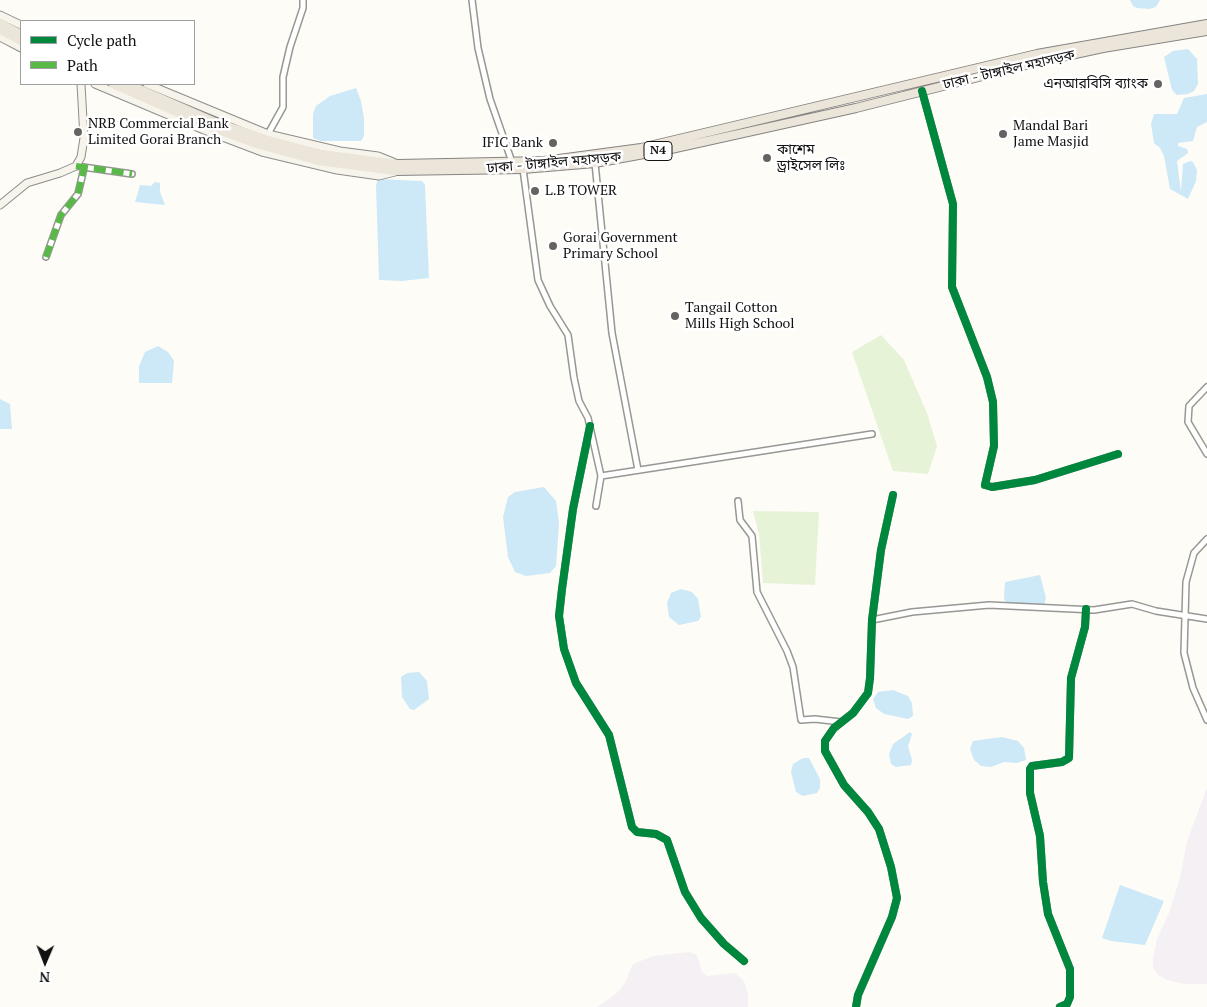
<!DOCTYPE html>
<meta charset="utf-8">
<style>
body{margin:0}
#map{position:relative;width:1207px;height:1007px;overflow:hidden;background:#fdfcf7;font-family:"PT Serif",serif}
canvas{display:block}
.legend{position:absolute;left:20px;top:20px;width:175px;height:65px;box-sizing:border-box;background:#fff;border:1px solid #a0a0a0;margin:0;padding:6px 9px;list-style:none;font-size:15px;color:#111}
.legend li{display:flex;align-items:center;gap:10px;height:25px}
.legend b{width:25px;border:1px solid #a0a0a0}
.north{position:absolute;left:20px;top:937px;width:50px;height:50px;-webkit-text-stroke:4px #fff;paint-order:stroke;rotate:181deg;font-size:14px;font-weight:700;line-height:20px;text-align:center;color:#111}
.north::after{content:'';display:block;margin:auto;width:18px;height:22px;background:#111;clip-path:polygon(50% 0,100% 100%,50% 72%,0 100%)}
</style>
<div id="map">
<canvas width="1207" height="1007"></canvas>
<ul class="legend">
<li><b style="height:6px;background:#00873e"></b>Cycle path</li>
<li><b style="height:6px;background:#58b947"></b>Path</li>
</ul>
<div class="north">N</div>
</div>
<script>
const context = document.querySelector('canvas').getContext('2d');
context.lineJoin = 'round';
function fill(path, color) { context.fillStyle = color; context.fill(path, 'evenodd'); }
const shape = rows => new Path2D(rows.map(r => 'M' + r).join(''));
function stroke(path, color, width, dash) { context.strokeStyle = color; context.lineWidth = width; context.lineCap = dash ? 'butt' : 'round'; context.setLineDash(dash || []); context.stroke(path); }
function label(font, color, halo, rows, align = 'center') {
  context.font = font + ' "PT Serif","Noto Sans Bengali",serif'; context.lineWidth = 5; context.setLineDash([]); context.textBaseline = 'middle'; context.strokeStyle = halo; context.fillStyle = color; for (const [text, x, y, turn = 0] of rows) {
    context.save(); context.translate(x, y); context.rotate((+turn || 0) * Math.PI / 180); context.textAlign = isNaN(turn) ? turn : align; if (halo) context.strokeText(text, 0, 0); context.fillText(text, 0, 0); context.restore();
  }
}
const industrial = shape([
 [1207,788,1207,984,1184,984,1167,980,1158,975,1153,967,1153,958,1157,939,1169,913,1180,878,1187,841],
 [689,952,697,955,702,972,707,976,735,973,744,981,748,994,748,1007,597,1007,617,993,625,983,633,964,653,956]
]);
const green = shape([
 [881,335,904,360,927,413,937,446,928,474,893,471,852,352],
 [753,511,819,512,815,585,763,583,759,534]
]);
const water = shape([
 [1130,0,1160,0,1156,7,1149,9,1137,8,1133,6],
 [1188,49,1197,59,1198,84,1194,91,1188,94,1177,95,1172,90,1164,57,1173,51],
 [356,88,361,101,364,118,364,136,361,141,321,141,313,138,313,114,316,106,330,96],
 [1207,94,1207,122,1197,127,1193,141,1178,143,1178,146,1187,149,1188,153,1177,161,1181,192,1183,164,1190,161,1193,162,1197,170,1196,181,1188,199,1170,189,1164,156,1160,148,1154,143,1151,124,1154,114,1177,114,1184,98],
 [378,179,422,181,425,185,429,278,402,281,379,280,376,185],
 [155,182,160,183,160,192,165,205,135,202,140,185,151,186],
 [158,346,168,352,174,361,172,383,139,383,139,366,145,352],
 [0,399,10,404,12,429,0,429],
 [544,487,556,501,559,523,556,566,550,573,526,576,515,572,508,557,503,517,508,497,515,492],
 [1040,575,1046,598,1044,605,1007,604,1004,599,1005,582],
 [681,589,692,592,698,599,701,617,698,621,679,625,669,617,667,603,671,593],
 [419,672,427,681,429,699,414,710,410,709,402,697,401,677,407,673],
 [893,690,908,696,912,703,913,716,908,719,884,714,876,708,873,699,878,692],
 [910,732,912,734,908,746,912,760,911,765,896,767,891,764,889,754,893,744],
 [1002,737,1018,741,1024,748,1026,760,1017,763,1004,762,991,767,981,766,974,760,970,749,973,741],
 [803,758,809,758,820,779,820,788,817,793,803,796,796,792,791,772,793,764],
 [1120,885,1164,901,1145,945,1111,941,1102,938]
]);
const minor = shape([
 [472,0,478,48,490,99,512,162],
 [922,91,953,204,952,287,987,377,993,402,994,446,985,485,992,487,1035,480,1118,454],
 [268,134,283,107,283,77,290,47,303,8,303,0],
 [595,163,612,333,638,470],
 [76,166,132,174],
 [523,169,538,280,550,306,568,335,574,378,579,401,588,418,601,476,596,506],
 [46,257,61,215,78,194,84,168],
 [1207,387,1189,406,1188,422,1207,454],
 [590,426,573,509,562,589,559,616,564,649,576,683,609,735,632,827,637,832,656,834,667,840,685,892,701,918,724,944,744,961],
 [601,476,872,434],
 [738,501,740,520,752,536,757,592,787,651,793,667,801,720,815,719,841,722],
 [1207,539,1194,553,1186,582,1184,653,1193,688,1207,720],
 [872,620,912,612,989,605,1094,610,1132,604,1156,611,1207,619],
 [856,1007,858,995,892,917,897,898,891,867,879,829,868,812,844,785,825,751,825,741,834,728,853,713,868,693,870,678,872,620,881,550,893,495],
 [1060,1007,1067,1004,1070,997,1070,969,1048,914,1043,882,1040,836,1030,793,1030,769,1032,766,1062,762,1069,758,1071,678,1085,627,1086,609]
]);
const secondary = shape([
 [0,15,21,25],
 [0,37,21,48],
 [95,84,204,130,262,152,337,170,379,176,395,172],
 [147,84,268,134,340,151,378,156,393,162],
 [0,205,27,183,60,173,76,166,81,157,84,138,81,84]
]);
const trunk = shape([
 [0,23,21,34],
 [0,30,21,41],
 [113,84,210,127,256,144,318,161,395,171,523,169,595,163,671,149,856,108,1038,62,1103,48,1207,31],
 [128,84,213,121,265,139,321,154,398,164,544,161,641,148,1037,54,1207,24]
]);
const quiet = shape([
 [76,166,132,174],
 [46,257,61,215,78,194,84,168]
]);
const cycleway = shape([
 [922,91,953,204,952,287,987,377,993,402,994,446,985,485,992,487,1035,480,1118,454],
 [590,426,573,509,562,589,559,616,564,649,576,683,609,735,632,827,637,832,656,834,667,840,685,892,701,918,724,944,744,961],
 [856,1007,858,995,892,917,897,898,891,867,879,829,868,812,844,785,825,751,825,741,834,728,853,713,868,693,870,678,872,620,881,550,893,495],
 [1060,1007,1067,1004,1070,997,1070,969,1048,914,1043,882,1040,836,1030,793,1030,769,1032,766,1062,762,1069,758,1071,678,1085,627,1086,609]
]);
const markers = [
 [1158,84,5,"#646362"],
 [78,132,5,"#646362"],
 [1003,134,5,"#646362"],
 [553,143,5,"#646362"],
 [767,158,5,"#646362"],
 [535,191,5,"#646362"],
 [553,246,5,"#646362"],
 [675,316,5,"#646362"]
];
const shields = [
 [658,151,28]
];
const shieldNames = [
 ["N4",658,151]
];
const streetNames = [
 ["ঢাকা - টাঙ্গাইল মহাসড়ক",1009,70,-13],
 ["ঢাকা - টাঙ্গাইল মহাসড়ক",554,163,-5]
];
const poiNames = [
 ["এনআরবিসি ব্যাংক",1148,84,"right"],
 ["NRB Commercial Bank",88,124],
 ["Limited Gorai Branch",88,140],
 ["Mandal Bari",1013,126],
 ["Jame Masjid",1013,142],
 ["IFIC Bank",543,143,"right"],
 ["কাশেম",777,150],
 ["ড্রাইসেল লিঃ",777,166],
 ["L.B TOWER",545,191],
 ["Gorai Government",563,238],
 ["Primary School",563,254],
 ["Tangail Cotton",685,308],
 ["Mills High School",685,324]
];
fill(industrial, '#f5f0f3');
fill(green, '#e7f3d7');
fill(water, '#cde8f7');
stroke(minor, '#979795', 8);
stroke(secondary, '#8e8d8b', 9);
stroke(trunk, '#858482', 10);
stroke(minor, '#fffffe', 5);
stroke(secondary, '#f6f4eb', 7);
stroke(trunk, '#ece5da', 8);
stroke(quiet, '#58b947', 6, [12, 6]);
stroke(cycleway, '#00873e', 8);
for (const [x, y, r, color] of markers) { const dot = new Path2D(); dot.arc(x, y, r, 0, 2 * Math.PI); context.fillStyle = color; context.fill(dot); stroke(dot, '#fff', 2); }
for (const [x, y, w] of shields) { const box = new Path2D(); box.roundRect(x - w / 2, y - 9.5, w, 19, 4); context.fillStyle = '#fff'; context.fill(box); stroke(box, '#111', 1); }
label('bold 12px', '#111', null, shieldNames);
label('14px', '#111', '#fff', streetNames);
label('14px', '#111', '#fff', poiNames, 'left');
</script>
